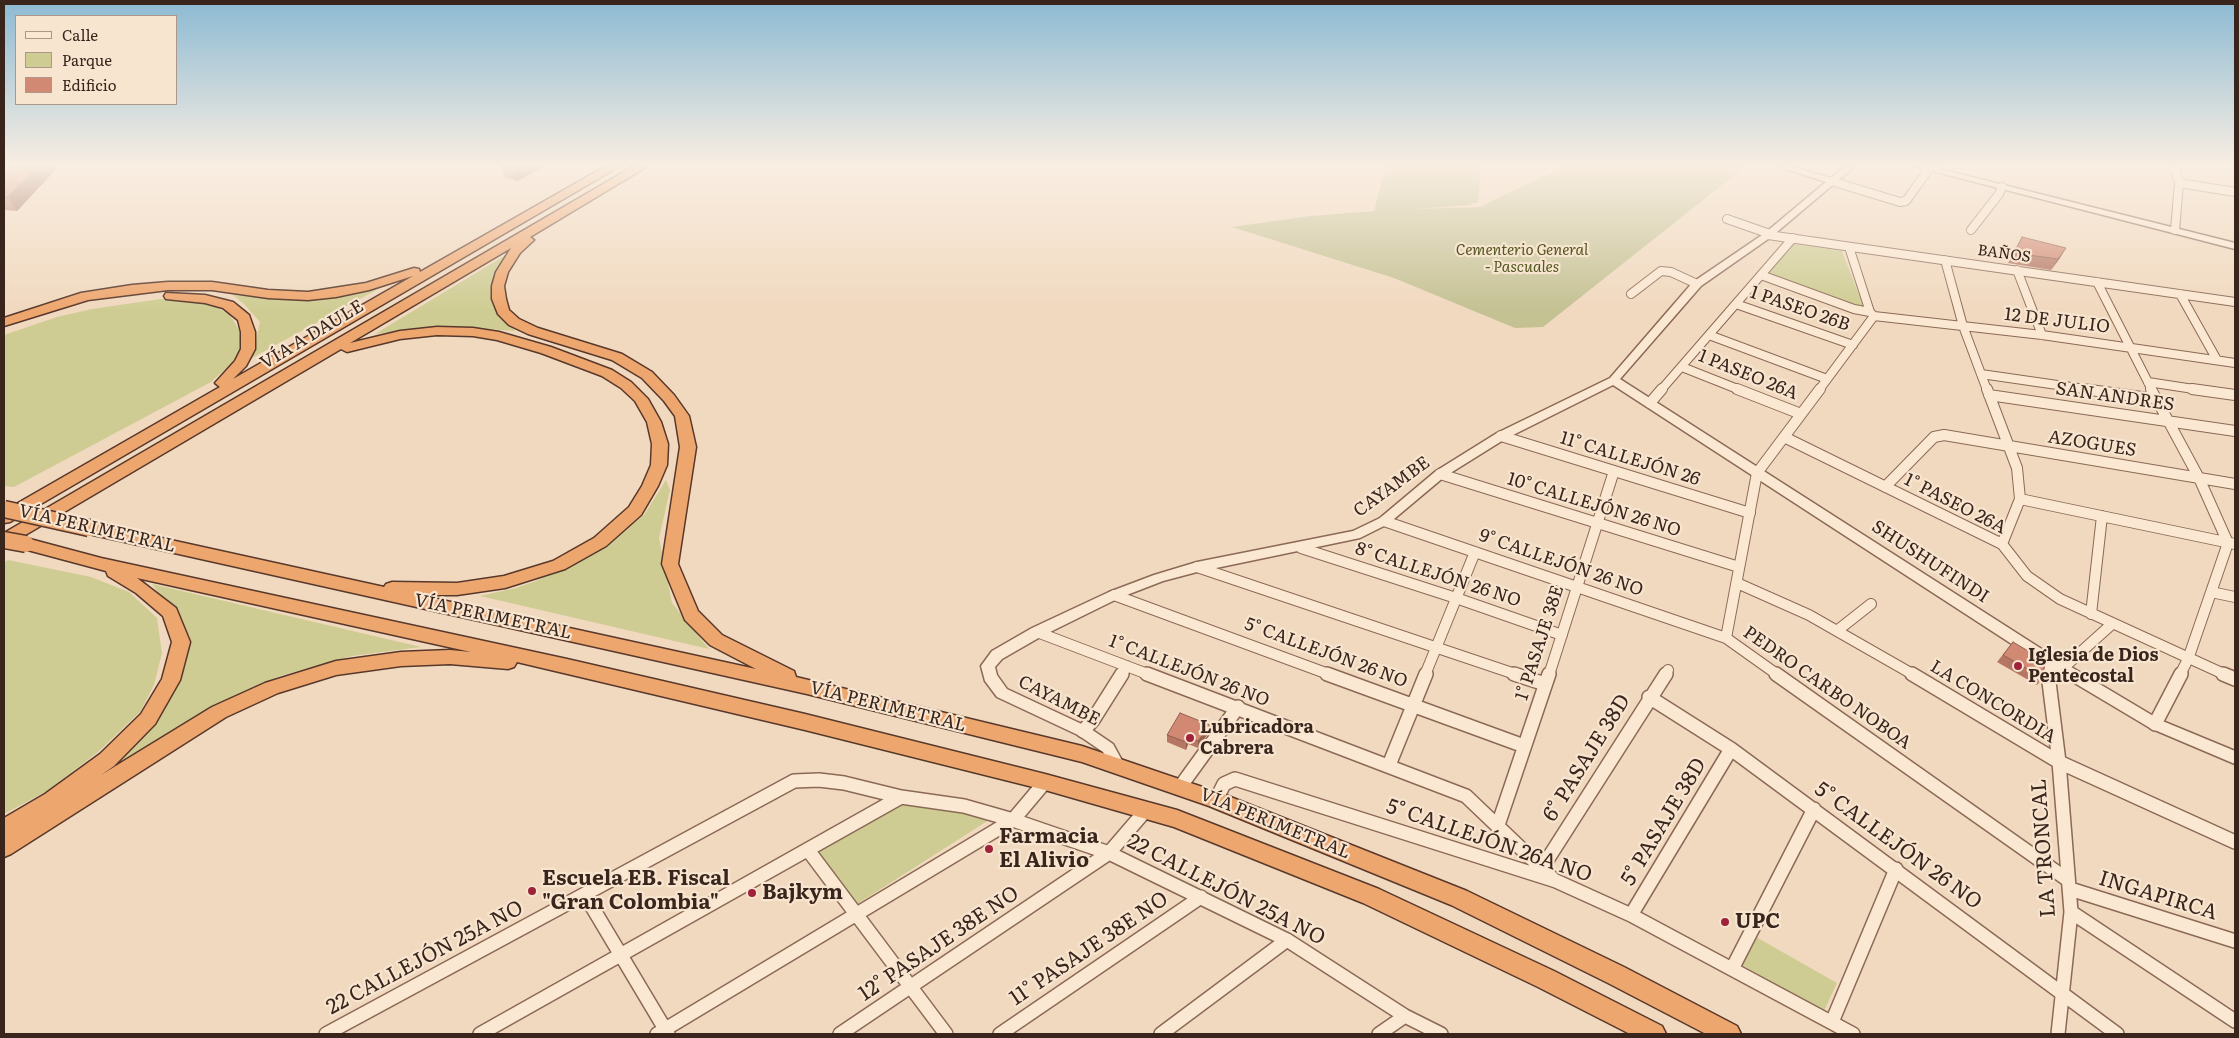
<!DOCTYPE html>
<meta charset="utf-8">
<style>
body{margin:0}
#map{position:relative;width:2239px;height:1038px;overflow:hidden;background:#f1d9bf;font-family:Literata,serif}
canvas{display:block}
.frame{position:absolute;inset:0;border:5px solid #39251c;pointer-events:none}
.legend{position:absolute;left:15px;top:15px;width:162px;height:90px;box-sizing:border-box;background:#f8e5d0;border:1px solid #ac9888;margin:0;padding:6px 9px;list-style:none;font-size:15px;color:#39251c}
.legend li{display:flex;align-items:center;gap:10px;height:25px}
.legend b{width:25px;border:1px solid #ac9888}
</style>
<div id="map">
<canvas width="2239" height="1038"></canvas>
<div class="frame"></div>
<ul class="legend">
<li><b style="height:6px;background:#fbe8d3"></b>Calle</li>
<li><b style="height:14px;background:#cfcc93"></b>Parque</li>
<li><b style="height:14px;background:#d28973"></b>Edificio</li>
</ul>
</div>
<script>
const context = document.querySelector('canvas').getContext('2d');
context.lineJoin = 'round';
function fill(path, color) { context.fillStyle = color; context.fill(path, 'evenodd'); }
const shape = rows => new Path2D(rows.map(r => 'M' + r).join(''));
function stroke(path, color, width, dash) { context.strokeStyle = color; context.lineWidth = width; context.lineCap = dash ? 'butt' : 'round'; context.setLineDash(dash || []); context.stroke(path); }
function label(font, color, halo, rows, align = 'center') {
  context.font = font + ' Literata,serif'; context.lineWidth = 4.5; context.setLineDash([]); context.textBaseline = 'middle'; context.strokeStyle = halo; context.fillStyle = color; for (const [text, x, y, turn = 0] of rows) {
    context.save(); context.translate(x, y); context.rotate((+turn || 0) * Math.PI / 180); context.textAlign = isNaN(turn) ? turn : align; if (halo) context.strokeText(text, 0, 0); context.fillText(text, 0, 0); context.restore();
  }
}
const green = shape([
 [1794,244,1842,251,1864,308,1765,275],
 [509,253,496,274,491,293,515,331,447,326,375,334],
 [380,288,252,358,260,322,244,304,233,295,297,300],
 [160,299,188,300,214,306,230,315,239,330,243,342,233,362,211,382,14,487,4,486,4,335,57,317,92,309],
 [666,480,670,490,659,538,672,603,709,649,480,596,516,588,536,581,599,551,644,515],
 [8,560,91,577,129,592,157,618,162,653,154,685,140,712,98,752,47,791,4,814,4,562],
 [152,584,421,647,352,656,280,676,211,708,120,764,180,677,190,637],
 [902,801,985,817,989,820,854,906,815,853],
 [1756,937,1837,983,1824,1011,1740,964]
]);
const cemetery = shape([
 [1386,166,1481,166,1478,203,1472,203,1471,205,1415,209,1480,207,1564,166,1746,166,1543,327,1515,328,1394,278,1232,227,1310,216,1374,211]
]);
const minorFar2 = shape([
 [2174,166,2179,183,2175,230],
 [1831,181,1900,202,1906,201,1931,166],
 [2179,183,2235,192],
 [1727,219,1770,234],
 [1971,230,1999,194,2002,187],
 [1768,235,2235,302],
 [1945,260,1963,326,1987,390],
 [2017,270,2042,335],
 [1761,275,1854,309,1870,312],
 [2097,282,2152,390],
 [1631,294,1661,271,1671,272,1697,284],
 [2180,294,2217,360],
 [1736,304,1853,345],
 [1874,316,2042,335,2235,363],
 [1709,335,1827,379],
 [1682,367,1740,390],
 [1981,374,2092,390],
 [2148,382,2200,390],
 [1661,390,1793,238],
 [1819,390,1874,316,1870,312,1849,247]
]);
const minorFar1 = shape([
 [1737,389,1801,414],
 [1987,389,2017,468,2020,499,2002,544],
 [2083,389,2156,399],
 [2151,389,2199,478,2228,543,2188,659,2180,675],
 [2192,389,2235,395],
 [1989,395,2235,431],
 [1650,403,1662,389],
 [1501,436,1750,513],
 [1784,437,2002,544,2027,576,2060,599,2226,675],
 [1440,474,1739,567],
 [1885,487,1934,437,1944,435,2235,484],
 [2020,499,2235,544],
 [1384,521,1726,638,1778,675],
 [1301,548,1456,598,1562,635],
 [1197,567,1518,675],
 [1737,583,1809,615,1914,675],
 [2211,592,2235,597],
 [1114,595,1331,675],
 [2091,614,2102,516],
 [1838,630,1871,604],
 [1037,632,1150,675],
 [1726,638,1757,473,1820,389],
 [2046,659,2048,675],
 [2062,669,2112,624],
 [1121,675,1127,666],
 [1425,675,1475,552],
 [1549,675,1614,471],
 [1665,675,1668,670]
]);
const minor = shape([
 [1147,674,1466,796,1553,879],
 [1327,674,1524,746],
 [1514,674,1545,684],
 [1776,674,2068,880],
 [1912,674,2059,762,2235,842],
 [2048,674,2059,762,2071,912,2058,1034],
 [2223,674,2235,679],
 [1649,697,1731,749,2117,1034],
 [2155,724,2181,674],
 [1083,731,1093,720,1122,674],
 [1389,765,1426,674],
 [1180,787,1238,707],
 [1216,800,1224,784,1235,779,1556,881,1631,915,1853,1034],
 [1498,825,1549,674],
 [808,850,946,1034],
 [1542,868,1666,674],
 [2070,889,2235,941],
 [585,895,668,1034],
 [2071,912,2235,1021],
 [1631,915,1731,749],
 [1732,969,1814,809],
 [1832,1022,1896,869],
 [326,1034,794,781,819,780,844,783,901,797,964,806,1013,820,1109,853,1287,940,1405,1016,1441,1034],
 [480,1034,901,797],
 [657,1034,1013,820,1045,782],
 [840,1034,1109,853,1146,810],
 [1000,1034,1201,897],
 [1161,1034,1287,940],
 [1379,1034,1405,1016]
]);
const tertiary = shape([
 [1777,166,1791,166,1831,178,1846,166,1855,166,1771,237,1701,286,1620,379,2051,655,2160,720,2235,751,2235,764,2150,728,2041,663,1613,385,1505,439,1444,477,1388,524,1360,538,1197,572,1163,581,1119,598,1042,636,1002,659,995,667,997,675,1007,689,1088,727,1113,744,1125,766,1122,770,1117,772,1112,770,1103,752,1078,735,997,697,985,681,981,666,992,651,1032,628,1109,592,1154,575,1197,562,1353,531,1380,518,1436,471,1497,433,1610,378,1693,282,1765,233,1826,182,1777,166],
 [1913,166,1928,166,2235,243,2235,249,1913,166]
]);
const trunk = shape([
 [606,166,620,166,10,522,4,523,4,511,220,387,215,383,235,361,241,349,241,332,238,320,223,308,205,303,166,299,164,296,166,293,205,295,233,302,249,315,255,332,255,349,246,366,233,379,413,276,369,290,336,297,308,300,268,298,212,290,168,290,88,300,4,326,4,318,81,293,132,285,168,282,212,282,268,290,308,292,366,283,414,268,419,269,420,272,606,166],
 [634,166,648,166,530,237,534,240,520,253,508,272,504,286,506,299,509,310,519,319,538,328,622,354,652,372,674,395,689,416,696,447,678,564,698,611,722,635,794,671,796,677,1082,746,1223,794,1467,891,1624,967,1737,1026,1741,1034,1706,1034,1608,983,1451,905,1209,806,1082,762,807,694,89,534,83,532,81,528,83,524,89,522,384,587,386,584,392,582,457,583,504,576,553,561,594,538,629,507,642,486,651,465,652,444,647,422,635,401,621,388,602,376,541,353,497,340,473,336,437,335,400,339,347,352,341,349,10,544,4,546,4,533,634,166],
 [511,248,496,272,492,286,492,299,498,314,509,325,528,334,612,360,642,378,664,401,675,416,680,447,662,564,685,620,710,645,756,669,419,595,457,595,505,588,565,569,606,546,641,515,658,486,667,465,668,444,661,422,648,399,631,382,612,370,551,347,499,332,473,328,437,327,400,331,350,343,511,248],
 [26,538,101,558,567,659,805,714,1045,774,1177,810,1379,889,1554,971,1662,1026,1666,1034,1630,1034,1538,987,1363,903,1174,827,1045,790,805,730,517,662,514,667,508,669,450,664,401,666,336,675,278,693,226,717,11,854,4,857,4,818,45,794,100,754,141,714,162,679,172,642,163,616,136,593,108,576,106,571,20,548,18,544,20,540,26,538],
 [137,578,471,652,450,650,401,652,336,661,265,683,212,707,101,775,114,766,155,724,180,680,190,642,176,608,137,578]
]);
const trunkBridge = shape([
 [4,509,89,528],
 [4,540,26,544]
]);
const wall = shape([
 [4,166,59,166,17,211,4,210],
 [504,166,544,166,544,167,517,181,505,177,501,167],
 [2022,237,2060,258,2051,270,2008,263],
 [2013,642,2043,678,2037,685,1997,662],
 [1210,725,1209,732,1198,748,1188,744,1186,750,1167,742,1167,735]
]);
const shadedWall = shape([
 [38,166,59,166,17,211,8,197],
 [524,166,544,166,544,167,517,181,514,171],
 [2066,248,2060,258,2051,270,2058,259],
 [1210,725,1209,732,1198,748,1198,741],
 [1189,737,1188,744,1186,750,1186,742]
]);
const building = shape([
 [4,166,38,166,8,197,4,197,4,166],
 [504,166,524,166,514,171,501,167,504,166],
 [2022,237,2066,248,2058,259,2014,253,2022,237],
 [2013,642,2045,661,2043,678,2003,655,2013,642],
 [1180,713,1210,725,1198,741,1189,737,1186,742,1167,735,1180,713]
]);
const markers = [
 [2018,666,5,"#9e2239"],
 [1190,738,5,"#9e2239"],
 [989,849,5,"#9e2239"],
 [532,891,5,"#9e2239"],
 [752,893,5,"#9e2239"],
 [1725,922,5,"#9e2239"]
];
const farParknames = [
 ["Cementerio General",1522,251],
 ["- Pascuales",1522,268]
];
const farStreetnames = [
 ["BAÑOS",2004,254,8]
];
const streetNames = [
 ["1 PASEO 26B",1800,309,19],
 ["12 DE JULIO",2057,321,7],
 ["VÍA A DAULE",312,335,-31],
 ["1 PASEO 26A",1748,375,22],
 ["SAN ANDRES",2115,397,8],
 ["AZOGUES",2092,444,9],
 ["11° CALLEJÓN 26",1630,459,17],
 ["CAYAMBE",1392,487,-36],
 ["1° PASEO 26A",1955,504,27],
 ["10° CALLEJÓN 26 NO",1594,505,17],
 ["VÍA PERIMETRAL",97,529,13],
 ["SHUSHUFINDI",1930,562,33],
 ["9° CALLEJÓN 26 NO",1561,563,19],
 ["8° CALLEJÓN 26 NO",1438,575,18],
 ["VÍA PERIMETRAL",493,617,12],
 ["1° PASAJE 38E",1540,643,-72],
 ["5° CALLEJÓN 26 NO",1326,653,20],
 ["1° CALLEJÓN 26 NO",1189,671,21],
 ["PEDRO CARBO NOBOA",1827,688,35],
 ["CAYAMBE",1059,701,27],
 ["LA CONCORDIA",1993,702,31],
 ["VÍA PERIMETRAL",888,707,14],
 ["VÍA PERIMETRAL",1275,824,22]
];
const poiNames = [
 ["Iglesia de Dios",2028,656],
 ["Pentecostal",2028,677],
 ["Lubricadora",1200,728],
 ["Cabrera",1200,749]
];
const nearStreetnames = [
 ["6° PASAJE 38D",1587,758,-58],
 ["5° PASAJE 38D",1664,822,-59],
 ["5° CALLEJÓN 26A NO",1489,841,19],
 ["5° CALLEJÓN 26 NO",1898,846,36],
 ["LA TRONCAL",2044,848,-94],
 ["22 CALLEJÓN 25A NO",1226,890,27],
 ["INGAPIRCA",2158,896,17],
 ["12° PASAJE 38E NO",939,944,-34],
 ["11° PASAJE 38E NO",1089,949,-34],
 ["22 CALLEJÓN 25A NO",425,958,-28]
];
const nearPoinames = [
 ["Farmacia",999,837],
 ["El Alivio",999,861],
 ["Escuela EB. Fiscal",542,879],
 ["\"Gran Colombia\"",542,903],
 ["Bajkym",762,893],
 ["UPC",1735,922]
];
fill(green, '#cfcc93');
fill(cemetery, '#c4c193');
stroke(minorFar2, '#8b6956', 10);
stroke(minorFar1, '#8b6956', 12);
stroke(minor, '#8b6956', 16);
stroke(tertiary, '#8b6956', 3);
stroke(trunk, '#58382b', 3);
stroke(minorFar2, '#fbe8d3', 8);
stroke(minorFar1, '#fbe8d3', 10);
stroke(minor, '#fbe8d3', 13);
fill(tertiary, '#fbe8d3');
fill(trunk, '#eea66f');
stroke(trunkBridge, '#58382b', 19, []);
stroke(trunkBridge, '#eea66f', 16);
fill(wall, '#b57663');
fill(shadedWall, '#936050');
fill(building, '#d28973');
stroke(building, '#936050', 1);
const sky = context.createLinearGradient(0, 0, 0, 311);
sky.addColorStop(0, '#8cbad3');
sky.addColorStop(0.53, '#f9eee2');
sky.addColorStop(1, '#f9eee200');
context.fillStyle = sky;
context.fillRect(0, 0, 2239, 311);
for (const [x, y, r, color] of markers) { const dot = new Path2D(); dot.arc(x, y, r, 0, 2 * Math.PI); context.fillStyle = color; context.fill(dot); stroke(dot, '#f8e5d0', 2); }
label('italic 15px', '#535721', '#f8e5d0', farParknames);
label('15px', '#39251c', '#f8e5d0', farStreetnames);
label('18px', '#39251c', '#f8e5d0', streetNames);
label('bold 18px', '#39251c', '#f8e5d0', poiNames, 'left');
label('21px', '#39251c', '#f8e5d0', nearStreetnames);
label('bold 21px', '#39251c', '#f8e5d0', nearPoinames, 'left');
</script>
